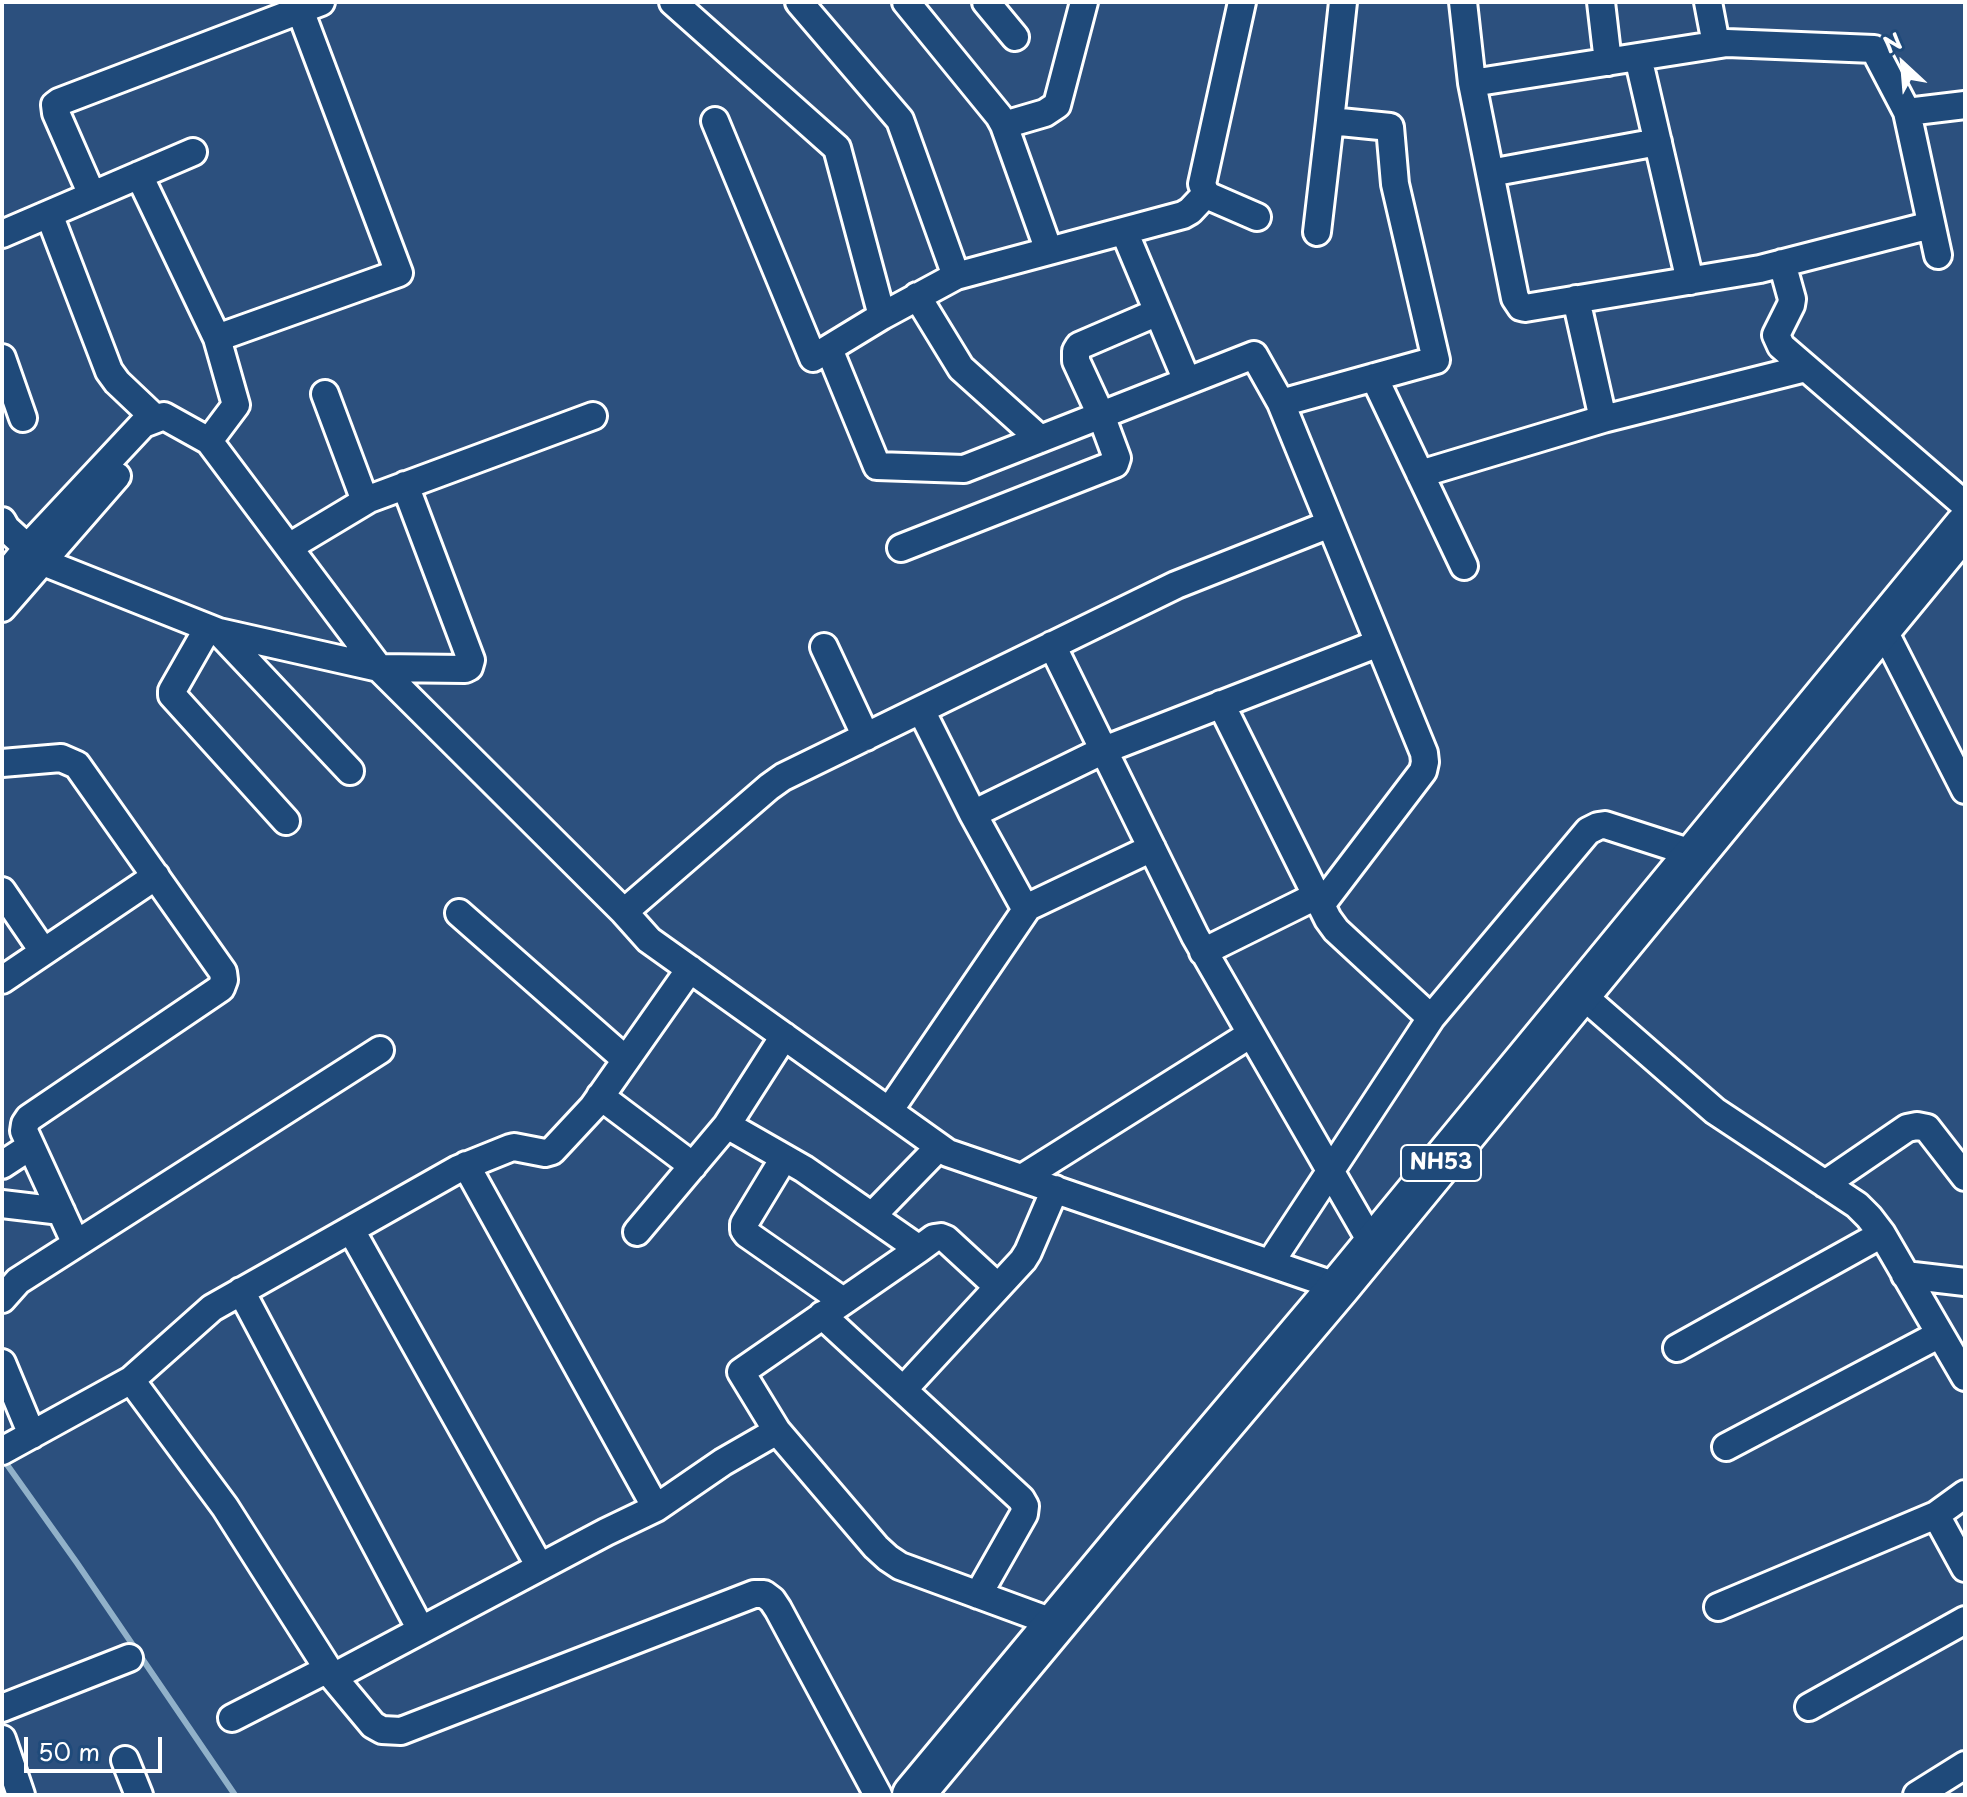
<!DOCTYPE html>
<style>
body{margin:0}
#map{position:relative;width:1967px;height:1797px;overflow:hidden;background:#2c507e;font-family:"Playpen Sans",sans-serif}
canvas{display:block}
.frame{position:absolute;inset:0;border:4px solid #fff;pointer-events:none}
.north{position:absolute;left:1863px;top:24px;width:80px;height:80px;-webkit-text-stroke:6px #1f4a7a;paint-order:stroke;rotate:334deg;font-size:22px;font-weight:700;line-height:32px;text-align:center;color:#fff}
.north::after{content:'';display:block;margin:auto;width:28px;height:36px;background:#fff;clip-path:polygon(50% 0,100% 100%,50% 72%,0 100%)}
.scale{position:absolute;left:24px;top:1737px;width:138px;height:36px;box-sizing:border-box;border:4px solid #fff;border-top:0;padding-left:10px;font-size:24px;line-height:28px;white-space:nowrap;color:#fff;-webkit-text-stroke:6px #1f4a7a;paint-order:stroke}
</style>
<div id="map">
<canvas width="1967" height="1797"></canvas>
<div class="frame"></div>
<div class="north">N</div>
<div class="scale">50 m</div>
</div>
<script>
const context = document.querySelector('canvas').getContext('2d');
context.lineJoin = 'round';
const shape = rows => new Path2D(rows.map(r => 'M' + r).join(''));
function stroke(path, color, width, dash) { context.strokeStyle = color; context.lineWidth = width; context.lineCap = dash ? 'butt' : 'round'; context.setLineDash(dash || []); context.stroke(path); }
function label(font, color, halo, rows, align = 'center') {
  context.font = font + ' "Playpen Sans",sans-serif'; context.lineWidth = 7; context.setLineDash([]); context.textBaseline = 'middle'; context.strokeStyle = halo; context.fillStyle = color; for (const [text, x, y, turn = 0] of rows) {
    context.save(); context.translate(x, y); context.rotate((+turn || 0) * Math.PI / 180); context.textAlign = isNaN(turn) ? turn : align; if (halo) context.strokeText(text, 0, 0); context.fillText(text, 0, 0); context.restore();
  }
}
const stream = shape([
 [3,1459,77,1563,235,1795]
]);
const minor = shape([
 [673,2,837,148,882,316,813,358,715,121],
 [799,2,900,120,956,276],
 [906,2,999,116,1004,125,1049,251],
 [986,2,1015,37],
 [1242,2,1202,184,1206,194,1211,197,1257,217],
 [1463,2,1472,83,1727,43,1874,49,1907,112,1965,105],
 [1601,2,1608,62],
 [1708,2,1716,44],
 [1638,57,1690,281],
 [1472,83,1515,298,1521,307,1525,308,1760,269,1931,225],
 [1907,112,1938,255],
 [1004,125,1045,113,1057,105,1084,2],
 [1490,173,1658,142],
 [139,175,217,338],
 [92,195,56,113,55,105,59,102,321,2],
 [49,214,109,371,117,382,156,419],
 [1124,231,1187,381],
 [1317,232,1330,121],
 [2,234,193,152],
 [1782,263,1792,299,1791,305,1776,335,1781,346,1965,505],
 [917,296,961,368,1040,439],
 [1576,299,1603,419],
 [882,316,956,276,1183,215,1190,211,1206,194],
 [829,349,877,466,964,469,1254,355,1281,403,1436,360,1395,184,1390,127,1330,121,1343,2],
 [2,358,23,418],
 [1374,377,1464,566],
 [325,394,365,501],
 [1281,403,1424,753,1425,762,1423,771,1321,905],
 [209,441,236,405,217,338,399,273,297,2],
 [1420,474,1603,419,1806,368],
 [2,521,6,528,43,562,219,632,379,668,465,669,469,667,471,660,405,485],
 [289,547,369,499,593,416],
 [901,548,1115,464,1117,458,1101,415,1076,361,1076,351,1079,346,1158,312],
 [2,579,27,548,143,424,164,416,209,441,379,668,624,912,649,940,948,1153,1339,1287],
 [2,608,117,476],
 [1882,627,1965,790],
 [208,628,172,691,172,695,286,821],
 [219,632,350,771],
 [1052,645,1195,936,1373,1245],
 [824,647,866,737],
 [1221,704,1328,919,1336,930,1431,1018],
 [921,710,973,814,1026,910],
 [2,763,61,758,77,765,223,972,224,980,221,988,29,1118,25,1124,24,1131,76,1244],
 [973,814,1104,750,1379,643],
 [2,891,43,951],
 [624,912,769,787,783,777,1176,585,1330,524],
 [459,913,626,1060],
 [1203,952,1316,896],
 [2,980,156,876],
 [1581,994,1715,1111,1857,1205,1869,1217,1882,1234,1965,1377],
 [600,1096,693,1166],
 [889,1111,1028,907,1152,848],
 [784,1158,744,1224,744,1230,747,1234,843,1301],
 [2,1165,31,1146],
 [466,1165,656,1508],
 [1022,1178,1251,1034],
 [1825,1184,1907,1128,1917,1126,1927,1128,1965,1177],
 [2,1204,61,1211],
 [872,1216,939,1147],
 [351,1230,540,1567],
 [637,1232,727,1125],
 [919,1249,934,1238,941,1237,946,1239,998,1287],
 [1270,1263,1431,1018,1588,831,1598,826,1605,825,1695,854],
 [1905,1275,1965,1282],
 [241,1291,421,1630],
 [2,1299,18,1281,380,1050],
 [822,1315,1021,1499,1025,1506,1024,1514,978,1595],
 [1677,1348,1882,1234],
 [2,1363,32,1435],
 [131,1380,212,1308,458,1169,510,1148,514,1147,545,1153,552,1151,593,1107,690,969],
 [903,1390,1023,1260,1028,1252,1055,1189],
 [777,1431,876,1547,888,1558,900,1566,1055,1623],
 [1726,1447,1940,1334],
 [2,1451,131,1380,225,1507,333,1677,606,1532,656,1508,723,1462,777,1431,741,1372,919,1249,804,1169,727,1125,784,1036],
 [1936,1515,1965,1568],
 [1718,1607,1936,1515,1965,1494],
 [333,1677,373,1725,382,1730,401,1731,754,1594,764,1594,772,1600,778,1609,878,1795],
 [1809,1707,1965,1620],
 [2,1708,129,1658],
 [232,1718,328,1669],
 [2,1739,21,1795],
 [125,1760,139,1795],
 [1917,1795,1965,1765]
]);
const highway = shape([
 [913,1795,1130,1534,1339,1287,1965,526]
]);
const shields = [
 [1441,1163,80]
];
const shieldNames = [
 ["NH53",1441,1163]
];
stroke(stream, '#91b1c9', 6);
stroke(minor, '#fff', 32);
stroke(highway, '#fff', 46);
stroke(minor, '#1f4a7a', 26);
stroke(highway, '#1f4a7a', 40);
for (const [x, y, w] of shields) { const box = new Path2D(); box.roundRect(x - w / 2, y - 18, w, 36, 6); context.fillStyle = '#1f4a7a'; context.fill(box); stroke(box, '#fff', 2); }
label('bold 22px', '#fff', null, shieldNames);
</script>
